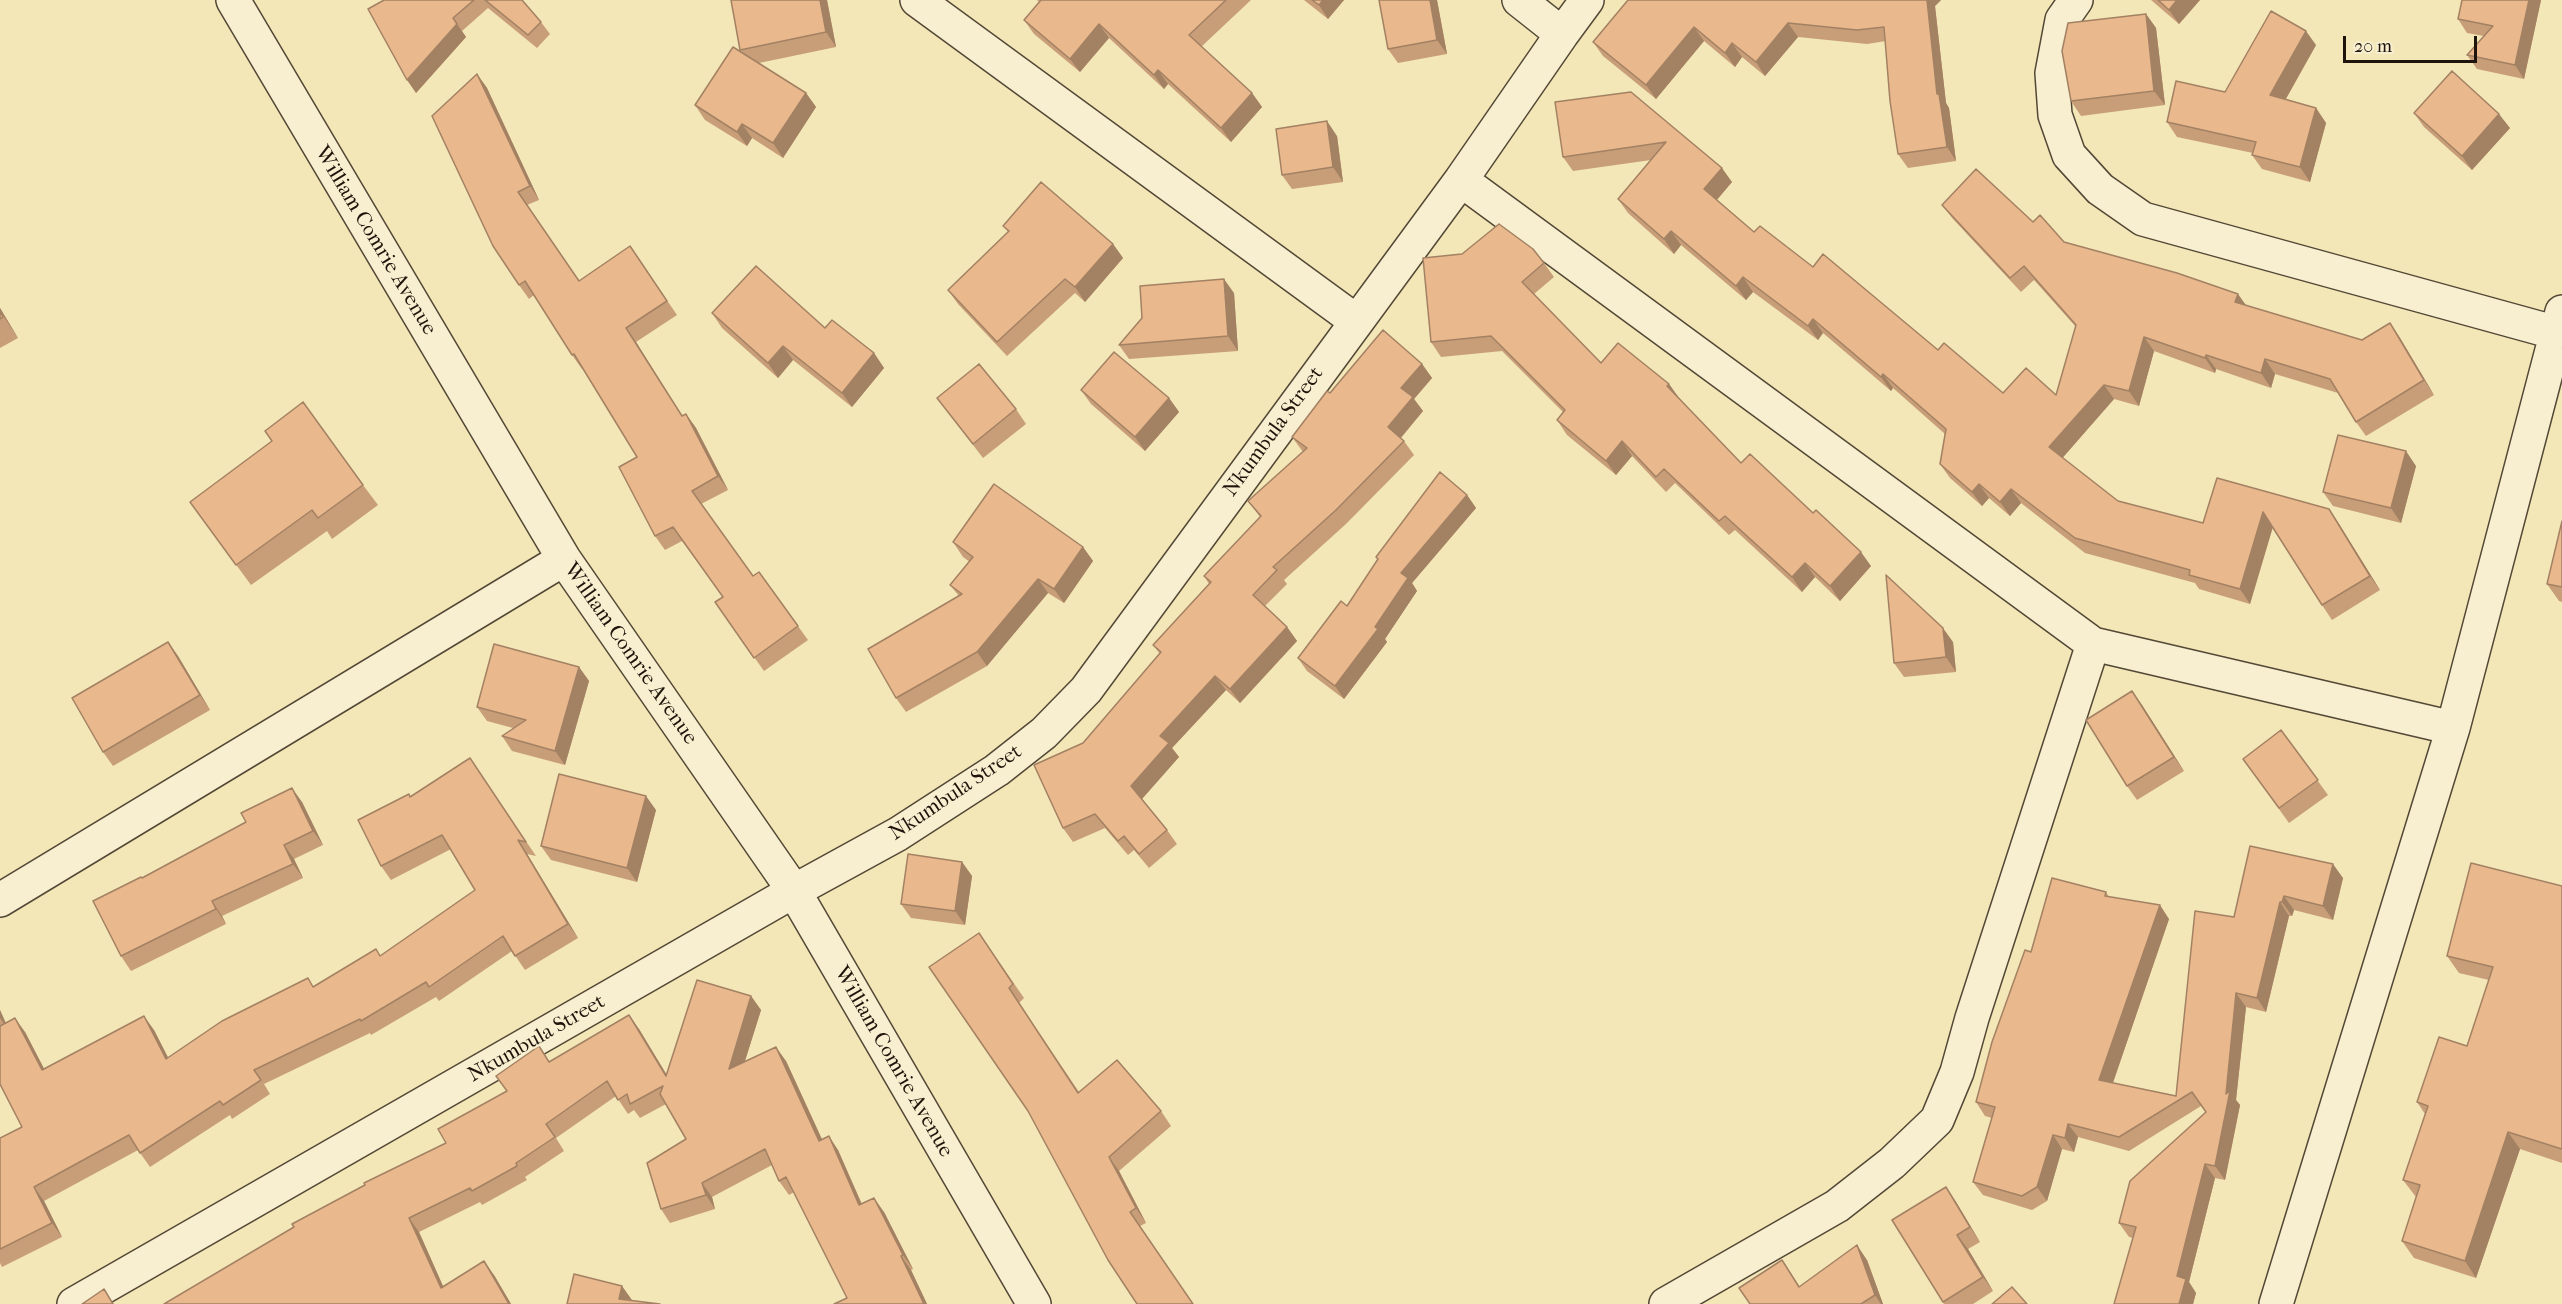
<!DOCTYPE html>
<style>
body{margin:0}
#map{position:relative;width:2562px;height:1304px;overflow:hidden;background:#f3e6b7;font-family:"IM FELL French Canon",serif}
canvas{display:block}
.scale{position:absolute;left:2343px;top:36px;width:134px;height:27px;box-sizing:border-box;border:3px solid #1e140b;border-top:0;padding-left:8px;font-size:18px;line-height:21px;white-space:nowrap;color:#1e140b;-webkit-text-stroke:4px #f7efd0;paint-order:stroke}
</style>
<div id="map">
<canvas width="2562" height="1304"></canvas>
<div class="scale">20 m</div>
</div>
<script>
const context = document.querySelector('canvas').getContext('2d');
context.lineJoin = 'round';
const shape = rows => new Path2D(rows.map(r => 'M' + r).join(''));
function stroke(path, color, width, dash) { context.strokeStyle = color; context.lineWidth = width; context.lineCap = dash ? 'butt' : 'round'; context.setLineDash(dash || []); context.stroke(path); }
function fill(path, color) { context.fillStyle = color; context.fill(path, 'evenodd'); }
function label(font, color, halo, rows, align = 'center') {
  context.font = font + ' "IM FELL French Canon",serif'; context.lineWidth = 4.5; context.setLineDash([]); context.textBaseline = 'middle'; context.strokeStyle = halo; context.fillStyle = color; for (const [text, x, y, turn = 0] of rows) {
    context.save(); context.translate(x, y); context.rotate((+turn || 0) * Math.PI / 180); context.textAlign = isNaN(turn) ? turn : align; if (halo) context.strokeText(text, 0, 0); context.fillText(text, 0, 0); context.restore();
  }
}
const minor = shape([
 [233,0,564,559,794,891,1034,1304],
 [917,0,1356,321],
 [1519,0,1562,34],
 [2076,0,2062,20,2052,73,2055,115,2069,155,2100,189,2143,219,2557,333],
 [1461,180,2093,644,2453,728],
 [0,900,564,559],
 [74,1304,794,891,898,834,997,770,1044,733,1086,690,1461,180,1562,34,1587,0],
 [1666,1304,1837,1206,1892,1163,1937,1120,1957,1072,1972,1018,2093,644],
 [2276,1304,2453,728,2562,312]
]);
const wall = shape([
 [384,0,522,0,541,22,550,34,537,48,488,8,462,31,466,37,416,93],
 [827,0,836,47,759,63,806,93,816,107,783,158,752,138,747,146,705,120,695,105,742,52,740,50],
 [1037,0,1251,0,1201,47,1252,93,1262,107,1231,142,1168,84,1164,89,1109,38,1080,72,1034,34,1024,20,1039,2],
 [1304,0,1344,0,1328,19],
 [1437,0,1447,54,1398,63,1388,49],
 [1628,0,1941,0,1935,6,1946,103,1949,108,1956,161,1908,168,1898,154,1886,41,1867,44,1798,37,1765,76,1742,57,1735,67,1704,41,1656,99,1603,56,1593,42],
 [2151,0,2200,0,2179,24],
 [2541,0,2524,79,2477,69,2467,55,2484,36,2467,33,2458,19],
 [2146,14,2156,28,2165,105,2081,116,2071,101],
 [2316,45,2286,99,2316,108,2326,123,2310,182,2262,169,2252,155,2253,153,2177,137,2167,122],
 [477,74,487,88,539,200,527,205,579,281,630,246,677,315,636,342,682,416,686,414,696,428,728,490,701,504,753,576,759,572,808,640,764,671,715,602,723,597,682,541,665,550,655,536,637,457,583,368,582,369,572,355,534,295,529,299,519,285],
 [1631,92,1732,182,1717,200,1754,232,1813,267,2003,393,2056,395,2076,327,2034,280,2021,292,1953,219,1942,205,2033,222,2064,242,2246,305,2362,340,2390,323,2400,338,2434,395,2366,436,2356,422,2338,393,2275,374,2271,388,2216,369,2215,373,2154,351,2139,406,2114,399,2062,458,2118,501,2203,523,2329,509,2339,524,2380,590,2332,620,2322,605,2273,527,2250,604,2199,589,2195,583,2085,553,2021,503,2010,516,1989,498,1982,506,1950,478,1940,464,1945,434,1893,388,1891,391,1823,333,1818,340,1753,292,1746,300,1681,245,1674,254,1628,213,1618,199,1651,160,1573,171,1563,157],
 [2414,113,2510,128,2472,170,2424,127],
 [1337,136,1343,182,1292,189,1282,175],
 [1003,226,1113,244,1123,258,1085,302,1075,293,1007,356,958,304,948,290,1008,232],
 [1544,263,1554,277,1534,294,1601,363,1669,384,1679,398,1741,463,1813,513,1871,566,1840,601,1815,577,1802,592,1735,530,1729,535,1675,483,1666,492,1632,456,1616,475,1567,435,1557,420,1563,412,1502,351,1441,357,1431,342],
 [1234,293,1238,351,1129,359,1119,345],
 [0,308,18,338,0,348],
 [712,313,825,328,874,353,884,368,852,407,793,360,778,378,722,328],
 [1422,364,1432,378,1414,399,1423,411,1401,438,1404,441,1414,455,1346,524,1284,580,1287,584,1265,606,1287,627,1297,641,1240,703,1226,690,1172,748,1179,757,1142,799,1167,830,1177,844,1149,868,1134,850,1128,855,1105,828,1073,842,1063,828,1083,743,1160,654,1153,645,1209,584,1204,576,1260,517,1248,501,1303,452,1292,437,1330,393],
 [1081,390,1169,398,1179,412,1145,451,1091,404],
 [937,398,1016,409,1026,424,983,458],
 [2416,466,2401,523,2333,506,2323,492],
 [363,485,378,505,332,539,327,531,251,585,190,502],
 [1467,495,1476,508,1412,583,1417,591,1385,639,1387,642,1344,699,1307,671,1298,658,1347,606,1378,560,1376,557],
 [2562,521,2562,602,2559,601,2547,584],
 [953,542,1083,547,1093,561,1064,603,1048,593,987,666,906,712,896,698,959,596,950,585,970,562,963,557],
 [168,642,178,656,210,710,113,766,103,752],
 [1953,642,1956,672,1904,677,1894,663],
 [579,667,589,681,565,765,512,751,502,736,513,728,487,721,477,707],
 [2142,705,2184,771,2137,800,2127,786],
 [2281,730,2328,795,2289,823,2243,759],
 [470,758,536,856,527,854,578,938,525,970,512,951,439,1001,436,997,371,1035,370,1033,264,1084,270,1094,232,1119,230,1115,150,1167,138,1150,44,1201,62,1237,2,1267,0,1263,0,1138,22,1127,0,1084,0,1010,6,1023,25,1032,44,1069,154,1030,168,1058,314,986,380,956,475,890,451,849,391,880,381,866,411,797],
 [302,802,323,845,294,859,303,878,222,916,226,924,131,971,121,956,142,878],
 [656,810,637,882,551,860,541,846],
 [2250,846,2343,878,2333,920,2294,910,2292,916,2289,916,2266,1012,2246,1007,2236,1100,2240,1105,2225,1180,2215,1178,2189,1282,2196,1293,2193,1304,2114,1304,2133,1238,2129,1237,2119,1223,2206,1112,2201,1106,2129,1151,2078,1137,2074,1152,2062,1149,2047,1201,2032,1210,1983,1195,1973,1182,1992,1118,1985,1116,1976,1102,2031,952,2106,892,2109,897,2169,919,2113,1083,2176,1096,2234,917],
 [962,862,972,876,965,925,911,918,901,904],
 [2562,886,2562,1163,2520,1149,2476,1278,2414,1258,2402,1241,2416,1197,2403,1180,2425,1114,2417,1102,2467,1046,2489,980,2459,973,2447,956],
 [979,933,1024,998,1019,1003,1079,1092,1161,1111,1171,1126,1119,1171,1146,1223,1140,1226,1137,1304],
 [751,996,761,1010,745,1061,786,1061,822,1139,838,1150,862,1204,884,1212,913,1269,911,1270,927,1304,834,1304,847,1298,794,1192,789,1195,779,1181,772,1165,712,1197,715,1209,670,1223,661,1209,686,1139,666,1104,640,1118,634,1110,628,1114,616,1096,556,1138,564,1151,525,1177,527,1180,482,1205,480,1202,419,1232,443,1286,494,1275,511,1304,164,1304,446,1143,507,1091,550,1062,639,1029,666,1075],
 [1946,1187,1956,1202,1980,1242,1968,1249,1993,1291,1973,1304,1944,1304,1892,1220],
 [1782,1260,1800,1287,1867,1260,1883,1304,1750,1304]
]);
const shadedWall = shape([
 [820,0,827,0,836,47,826,32],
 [1323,0,1344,0,1328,19,1319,5],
 [1430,0,1437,0,1447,54,1437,40],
 [1927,0,1941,0,1935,6,1946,103,1949,108,1956,161,1947,147,1937,94],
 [2177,0,2200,0,2179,24,2169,10],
 [2529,0,2541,0,2524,79,2515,65],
 [2146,14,2156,28,2165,105,2154,91],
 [453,18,466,37,416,93,407,80],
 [1788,23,1798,37,1765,76,1756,62],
 [1099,24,1109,38,1080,72,1070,59],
 [1694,27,1704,41,1656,99,1646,85],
 [2306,31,2316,45,2280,109,2270,95],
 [1732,43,1742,57,1735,67,1725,53],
 [1158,70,1168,84,1164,89,1154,75],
 [477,74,487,88,539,200,530,186],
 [806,93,816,107,783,158,773,143],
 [1252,93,1262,107,1231,142,1221,128],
 [2316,108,2326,123,2310,182,2300,167],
 [2499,114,2510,128,2472,170,2462,156],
 [1327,121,1337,136,1343,182,1333,167],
 [742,124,752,138,747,146,737,132],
 [1722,168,1732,182,1714,203,1704,189],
 [1671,231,1681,245,1674,254,1664,239],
 [1113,244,1123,258,1085,302,1075,287],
 [1743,277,1753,292,1746,300,1736,286],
 [1224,279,1234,293,1238,351,1228,336],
 [2238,294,2248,308,2235,302],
 [0,308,18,338,0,311],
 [1813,319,1823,333,1818,340,1808,326],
 [2390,323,2400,338,2434,395,2424,380],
 [626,328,636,342,691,430,682,416],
 [2144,337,2154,351,2139,406,2129,391],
 [783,346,793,360,778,378,768,363],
 [874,353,884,368,852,407,842,393],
 [2206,355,2216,369,2215,373,2205,358],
 [2265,359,2275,374,2271,388,2261,373],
 [1422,364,1432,378,1414,399,1423,411,1398,441,1388,427,1401,388],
 [1883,374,1893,388,1891,391,1881,377],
 [1669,384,1679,398,1667,386],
 [2104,385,2114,399,2059,462,2049,447],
 [1169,398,1179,412,1145,451,1135,437],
 [686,414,696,428,728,490,718,476],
 [1622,441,1632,456,1616,475,1606,461],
 [2406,451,2416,466,2401,523,2391,508],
 [1979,484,1989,498,1982,506,1972,492],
 [2011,489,2021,503,2010,516,2000,502],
 [1467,495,1476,508,1412,583,1417,591,1385,639,1387,642,1344,699,1335,686,1375,627,1401,573],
 [2329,509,2339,524,2380,590,2370,576],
 [2263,512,2273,526,2250,604,2240,589],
 [1083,547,1093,561,1064,603,1054,589],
 [1861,552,1871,566,1840,601,1830,586],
 [1805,563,1815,577,1802,592,1792,577],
 [1038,579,1048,593,987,666,977,652],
 [1287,627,1297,641,1240,703,1230,689],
 [1943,628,1953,642,1956,672,1946,657],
 [168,642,178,656,210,710,200,695],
 [579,667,589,681,565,765,555,751],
 [1215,676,1226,690,1172,748,1179,757,1141,800,1131,786,1160,736],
 [2132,691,2142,705,2184,771,2174,757],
 [292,788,302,802,323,845,313,831],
 [646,796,656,810,637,882,627,868],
 [518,840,527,854,578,938,568,924],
 [284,845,294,859,303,878,293,864],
 [962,862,972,876,965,925,955,911],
 [2333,864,2343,878,2333,920,2323,906],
 [2284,896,2294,910,2292,916,2282,902],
 [212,901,222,916,226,924,216,909],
 [2280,902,2289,916,2266,1012,2257,998],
 [2160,905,2169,919,2109,1094,2099,1080],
 [2236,993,2246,1007,2236,1100,2240,1105,2225,1180,2215,1166,2226,1094],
 [751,996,761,1010,738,1083,729,1069],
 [0,1010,9,1031,0,1018],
 [629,1015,639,1029,676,1090,666,1076],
 [144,1016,154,1030,176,1073,166,1059],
 [15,1018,25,1032,52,1084,42,1070],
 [776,1047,786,1061,829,1155,819,1141],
 [2068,1124,2078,1137,2074,1152,2065,1138],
 [2508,1132,2520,1149,2476,1278,2465,1261],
 [2053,1135,2062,1149,2047,1201,2037,1187],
 [829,1136,838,1150,868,1219,859,1205],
 [1109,1157,1119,1171,1146,1223,1136,1208],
 [2205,1164,2215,1178,2189,1282,2196,1293,2193,1304,2179,1304,2177,1276],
 [702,1183,712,1197,715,1209,706,1195],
 [34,1187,44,1201,62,1237,52,1223],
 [1946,1187,1956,1202,1980,1242,1970,1227],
 [874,1198,884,1212,913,1269,903,1255],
 [409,1218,419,1232,450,1302,441,1288],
 [1957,1235,1968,1249,1993,1291,1983,1277],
 [1857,1245,1867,1260,1883,1304,1881,1304,1875,1295],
 [901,1256,911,1270,927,1304,924,1304],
 [484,1261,494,1275,511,1304,509,1304],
 [622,1286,632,1300,619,1299]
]);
const building = shape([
 [384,0,474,0,453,18,457,24,407,80,368,9,384,0],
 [485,0,522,0,541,22,528,35,485,0],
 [731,0,820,0,826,32,740,50,731,0],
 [1041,0,1226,0,1189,35,1252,93,1221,128,1158,70,1154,75,1099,24,1070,59,1024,20,1041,0],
 [1312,0,1323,0,1319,5,1312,0],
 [1379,0,1430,0,1437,40,1388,49,1379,0],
 [1628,0,1927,0,1937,94,1939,94,1947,147,1898,154,1890,101,1884,27,1857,30,1788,23,1756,62,1732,43,1725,53,1694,27,1646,85,1593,42,1628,0],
 [2158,0,2177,0,2169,10,2158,0],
 [2462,0,2529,0,2515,65,2467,55,2493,26,2458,19,2462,0],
 [2271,11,2306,31,2270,95,2316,108,2300,167,2252,155,2256,142,2167,122,2176,81,2225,92,2271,11],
 [2146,14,2154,91,2071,101,2062,51,2068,23,2146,14],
 [733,47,806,93,773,143,742,124,737,132,695,105,733,47],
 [2452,71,2499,114,2462,156,2414,113,2452,71],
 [477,74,530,186,518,192,579,281,630,246,667,301,626,328,682,416,686,414,718,476,692,491,753,576,759,572,798,626,754,658,715,602,723,597,673,527,655,536,619,467,637,457,574,354,572,355,525,281,519,285,493,246,432,116,477,74],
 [1631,92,1722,168,1704,189,1754,232,1760,226,1813,267,1823,254,1938,350,1944,343,2003,393,2026,368,2056,395,2076,325,2024,266,2010,278,1942,205,1976,169,2033,222,2040,215,2064,242,2177,273,2238,294,2235,302,2362,340,2390,323,2424,380,2356,422,2330,379,2265,359,2261,373,2206,355,2205,358,2144,337,2129,391,2104,385,2049,447,2118,501,2203,523,2217,478,2329,509,2370,576,2322,605,2263,512,2240,589,2189,575,2190,570,2075,538,2011,489,2000,502,1979,484,1972,492,1940,464,1946,429,1883,374,1881,377,1813,319,1808,326,1743,277,1736,286,1671,231,1664,239,1618,199,1666,142,1563,157,1555,102,1631,92],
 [1327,121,1333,167,1282,175,1276,129,1327,121],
 [1041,182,1113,244,1075,287,1065,279,997,342,948,290,1009,231,1003,226,1041,182],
 [1499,224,1533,249,1544,263,1522,282,1601,363,1618,343,1669,384,1667,386,1741,463,1750,454,1813,513,1816,510,1861,552,1830,586,1805,563,1792,577,1725,516,1719,521,1664,469,1656,477,1622,441,1606,461,1557,420,1565,410,1491,336,1431,342,1423,258,1462,254,1499,224],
 [756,266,825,328,832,320,874,353,842,393,783,346,768,363,712,313,756,266],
 [1224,279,1228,336,1119,345,1142,318,1140,286,1224,279],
 [0,311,3,317,0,319,0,311],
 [1383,330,1422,364,1401,388,1413,397,1388,427,1404,441,1336,510,1273,567,1277,570,1253,595,1287,627,1230,689,1215,676,1160,736,1169,743,1131,786,1167,830,1139,854,1124,836,1118,841,1095,814,1063,828,1034,765,1083,743,1161,652,1153,645,1211,582,1204,576,1261,516,1248,501,1307,448,1292,437,1327,391,1330,393,1383,330],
 [1114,352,1169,398,1135,437,1081,390,1114,352],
 [979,364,1016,409,973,444,937,398,979,364],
 [303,402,363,485,318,518,312,510,236,565,190,502,272,441,265,431,303,402],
 [2338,435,2406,451,2391,508,2323,492,2338,435],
 [1440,472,1467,495,1401,573,1408,578,1375,627,1378,629,1335,686,1298,658,1341,601,1347,606,1378,559,1376,557,1440,472],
 [994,484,1083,547,1054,589,1038,579,977,652,896,698,868,649,962,594,950,585,973,557,953,542,994,484],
 [2562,521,2562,587,2547,584,2562,521],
 [1886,575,1943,628,1946,657,1894,663,1886,575],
 [168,642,200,695,103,752,72,698,168,642],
 [494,644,579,667,555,751,502,736,526,720,477,707,494,644],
 [2132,691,2174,757,2127,786,2086,720,2132,691],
 [2281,730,2318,780,2279,808,2243,759,2281,730],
 [470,758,526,842,518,840,568,924,515,956,503,936,429,987,426,982,361,1021,360,1019,254,1070,261,1080,223,1105,220,1101,140,1153,129,1135,34,1187,52,1223,0,1249,0,1138,22,1127,0,1084,0,1026,15,1018,42,1070,144,1016,166,1059,222,1021,308,978,313,987,376,949,380,956,475,890,442,835,381,866,358,820,409,794,410,797,470,758],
 [559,774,646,796,627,868,541,846,559,774],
 [292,788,313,831,284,845,293,864,212,901,216,909,121,956,93,901,141,877,142,878,246,822,241,813,292,788],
 [2250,846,2333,864,2323,906,2284,896,2282,902,2280,902,2257,998,2236,993,2226,1094,2230,1091,2215,1166,2205,1164,2177,1276,2186,1279,2179,1304,2114,1304,2136,1227,2119,1223,2130,1181,2206,1112,2192,1092,2119,1137,2068,1124,2065,1138,2053,1135,2037,1187,2022,1196,1973,1182,1995,1107,1976,1102,1992,1042,2025,950,2031,952,2052,878,2106,892,2105,896,2160,905,2099,1080,2176,1096,2195,911,2234,917,2250,846],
 [908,854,962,862,955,911,901,904,908,854],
 [2471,863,2562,886,2562,1149,2508,1132,2465,1261,2402,1241,2420,1185,2403,1180,2428,1106,2417,1102,2439,1037,2467,1046,2493,967,2447,956,2471,863],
 [979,933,1013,984,1009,988,1078,1093,1117,1060,1161,1111,1109,1157,1136,1208,1130,1212,1193,1304,1137,1304,1108,1260,1028,1111,929,967,979,933],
 [697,980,751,996,729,1069,776,1047,819,1141,829,1136,859,1205,874,1198,903,1255,901,1256,924,1304,834,1304,847,1298,786,1177,779,1181,765,1149,702,1183,706,1195,661,1209,647,1163,686,1139,660,1094,663,1086,630,1104,627,1094,618,1100,607,1081,546,1124,555,1137,516,1163,517,1166,472,1191,470,1188,409,1218,441,1288,484,1261,509,1304,164,1304,294,1227,292,1224,365,1185,364,1183,446,1143,438,1129,507,1091,496,1076,539,1046,549,1062,629,1015,666,1076,697,980],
 [1946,1187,1970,1227,1957,1235,1983,1277,1943,1302,1892,1220,1946,1187],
 [1857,1245,1875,1295,1861,1304,1750,1304,1739,1288,1782,1260,1799,1287,1857,1245],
 [574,1274,622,1286,619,1299,660,1304,567,1304,574,1274],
 [2012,1287,2027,1304,1992,1304,2012,1287],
 [104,1289,113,1304,82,1304,104,1289]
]);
const streetNames = [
 ["William Comrie Avenue",375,241,59],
 ["Nkumbula Street",1274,432,-54],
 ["William Comrie Avenue",630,654,55],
 ["Nkumbula Street",956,793,-34],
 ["Nkumbula Street",537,1039,-30],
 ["William Comrie Avenue",893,1062,60]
];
stroke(minor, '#534836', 36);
stroke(minor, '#f7efd0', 33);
fill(wall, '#c89e79');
fill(shadedWall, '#a38163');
fill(building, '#e9b88d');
stroke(building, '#a38163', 1.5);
label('21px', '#1e140b', '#f7efd0', streetNames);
</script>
